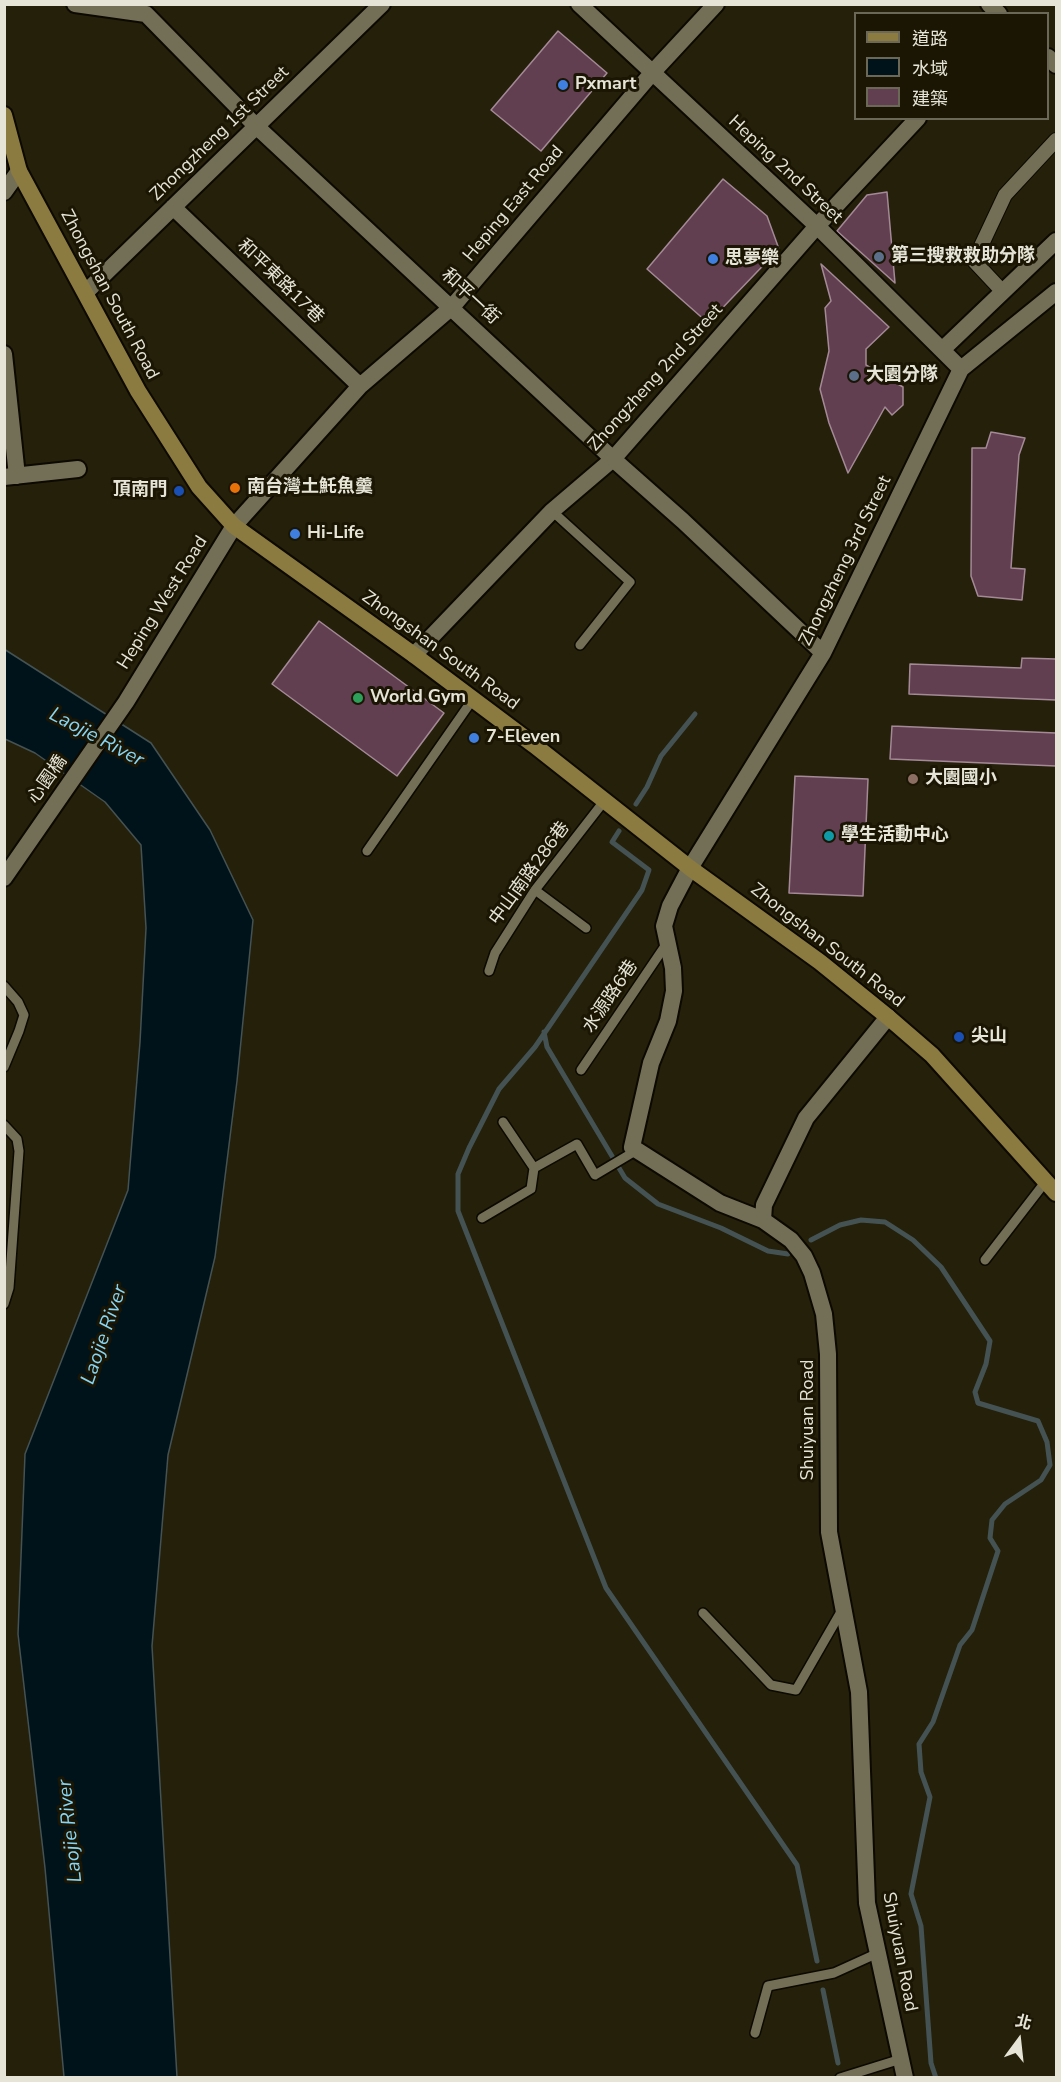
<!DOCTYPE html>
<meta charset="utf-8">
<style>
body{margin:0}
#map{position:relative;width:1061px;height:2082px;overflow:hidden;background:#24200a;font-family:"Nunito Sans","Noto Sans TC",sans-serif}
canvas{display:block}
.frame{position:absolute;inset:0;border:6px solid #e6e4d6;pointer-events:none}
.legend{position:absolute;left:854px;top:12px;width:195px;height:108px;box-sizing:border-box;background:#1a1603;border:2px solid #6c6857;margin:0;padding:8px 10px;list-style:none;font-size:18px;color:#e6e4d6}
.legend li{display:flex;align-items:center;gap:12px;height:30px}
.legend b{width:30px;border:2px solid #6c6857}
.north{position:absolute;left:989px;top:2010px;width:60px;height:60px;-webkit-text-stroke:4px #1a1603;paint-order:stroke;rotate:15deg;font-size:16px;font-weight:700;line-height:24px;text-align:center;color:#e6e4d6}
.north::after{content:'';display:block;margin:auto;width:21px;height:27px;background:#e6e4d6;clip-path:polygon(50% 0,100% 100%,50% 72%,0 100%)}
</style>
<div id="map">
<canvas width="1061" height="2082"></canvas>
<div class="frame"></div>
<ul class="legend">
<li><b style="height:8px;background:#8b7b40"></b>道路</li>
<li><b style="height:16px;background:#00131b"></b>水域</li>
<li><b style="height:16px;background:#623e51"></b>建築</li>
</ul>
<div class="north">北</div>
</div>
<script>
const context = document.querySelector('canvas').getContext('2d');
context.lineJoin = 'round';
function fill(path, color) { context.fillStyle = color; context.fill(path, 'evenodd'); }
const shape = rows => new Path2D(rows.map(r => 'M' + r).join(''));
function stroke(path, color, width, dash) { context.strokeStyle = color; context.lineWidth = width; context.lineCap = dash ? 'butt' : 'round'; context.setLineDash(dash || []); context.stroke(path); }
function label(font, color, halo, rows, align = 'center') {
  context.font = font + ' "Nunito Sans","Noto Sans TC",sans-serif'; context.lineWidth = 6; context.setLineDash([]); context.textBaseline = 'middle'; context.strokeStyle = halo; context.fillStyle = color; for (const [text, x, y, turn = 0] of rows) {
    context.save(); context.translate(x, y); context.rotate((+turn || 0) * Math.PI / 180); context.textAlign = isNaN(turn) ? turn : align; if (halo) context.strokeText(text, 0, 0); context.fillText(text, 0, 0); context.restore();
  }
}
const water = shape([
 [4,649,151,743,210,830,253,920,237,1081,215,1257,168,1455,152,1646,177,2077,64,2077,45,1868,18,1634,25,1454,128,1190,140,1042,146,928,141,845,105,802,35,753,5,739,4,649]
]);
const stream = shape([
 [636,804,647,787,661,756,695,714],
 [619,831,612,842,649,870,642,890,535,1047,499,1089,469,1148,458,1174,458,1211,606,1588,797,1865,817,1961],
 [544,1032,547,1047,625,1178,658,1204,721,1228,768,1251,788,1254],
 [811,1240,840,1225,861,1220,885,1222,913,1240,941,1267,990,1341,986,1364,975,1392,978,1403,1038,1421,1047,1442,1050,1465,1041,1480,1005,1504,992,1520,990,1538,998,1551,972,1630,960,1645,933,1722,919,1744,921,1772,930,1797,911,1894,921,1926,931,2063,936,2078],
 [823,1990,838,2063]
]);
const building = shape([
 [558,31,607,73,541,151,491,110,558,31],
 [723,179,767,216,779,249,708,323,647,269,723,179],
 [887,192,895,283,837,231,867,195,887,192],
 [821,264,889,327,866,349,866,365,903,387,903,405,892,415,885,407,848,473,829,423,820,389,829,351,825,308,831,301,821,264],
 [991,432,1025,438,1019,455,1011,568,1025,569,1022,600,978,596,971,576,972,448,986,448,991,432],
 [319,621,444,713,397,776,272,684,319,621],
 [1022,658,1056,659,1056,700,909,694,910,664,1021,668,1022,658],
 [892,726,1056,733,1056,766,890,759,892,726],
 [795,776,868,779,863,896,789,893,795,776]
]);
const service = shape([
 [552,511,630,582,580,645],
 [367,851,473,699],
 [535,890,586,928],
 [489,971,495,953,535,890,605,800],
 [4,986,18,1002,24,1015,19,1031,4,1067],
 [581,1070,667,943],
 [503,1122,534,1168],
 [4,1125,17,1139,19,1151,9,1288,4,1304],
 [482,1218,531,1189,534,1168,577,1144,595,1175,637,1150],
 [985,1260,1046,1181],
 [703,1613,771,1685,796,1690,842,1610],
 [755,2033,768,1986,834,1973,878,1953],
 [840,2078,901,2059]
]);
const pedestrian = shape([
 [1003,292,974,261,1005,195,1056,140]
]);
const minor = shape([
 [75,4,146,14,256,126,613,459,683,521,823,653],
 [579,4,817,226,961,369],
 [4,192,19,171],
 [173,207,360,386],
 [86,292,382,4],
 [943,349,1056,241],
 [4,354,17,476],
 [4,477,78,469],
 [234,526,360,386,452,307,652,73,716,4],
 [414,655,552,511,613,459,817,226,918,118],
 [763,1220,764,1205,806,1118,888,1017],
 [905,2078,867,1903,859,1692,829,1532,828,1354,824,1314,812,1273,804,1256,791,1240,763,1220,720,1203,632,1147,651,1063,668,1021,674,991,673,968,664,926,670,906,690,868,823,653,961,369,1056,292]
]);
const tertiary = shape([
 [989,4,999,14],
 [1048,57,1056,65],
 [4,878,126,702,234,526]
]);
const secondary = shape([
 [4,115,19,171,138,391,199,487,234,526,414,655,534,745,690,868,820,962,888,1017,932,1055,1056,1193]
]);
const markers = [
 [563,85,6,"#3f7fe0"],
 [879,257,6,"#5c6f8a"],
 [713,259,6,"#3f7fe0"],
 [854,376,6,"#5c6f8a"],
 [235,488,6,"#e8710a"],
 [179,491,6,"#1a4fb4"],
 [295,534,6,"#3f7fe0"],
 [358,698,6,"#2e9e5b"],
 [474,738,6,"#3f7fe0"],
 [913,779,6,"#8d6e63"],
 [829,836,6,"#0f9aa8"],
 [959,1037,6,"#1a4fb4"]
];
const poiNames = [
 ["Pxmart",575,85],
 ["第三搜救救助分隊",891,257],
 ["思夢樂",725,259],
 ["大園分隊",866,376],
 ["南台灣土魠魚羹",247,488],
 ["頂南門",167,491,"right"],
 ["Hi-Life",307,534],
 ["World Gym",370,698],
 ["7-Eleven",486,738],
 ["大園國小",925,779],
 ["學生活動中心",841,836],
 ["尖山",971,1037]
];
const streetNames = [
 ["Zhongzheng 1st Street",220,134,-44],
 ["Heping 2nd Street",785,170,43],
 ["Heping East Road",514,204,-50],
 ["和平東路17巷",280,282,44],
 ["Zhongshan South Road",109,295,62],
 ["和平一街",470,297,43],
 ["Zhongzheng 2nd Street",656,378,-48],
 ["Zhongzheng 3rd Street",846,561,-64],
 ["Heping West Road",163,603,-58],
 ["Zhongshan South Road",440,651,36],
 ["心園橋",48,780,-55],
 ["中山南路286巷",530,874,-54],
 ["Zhongshan South Road",827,946,38],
 ["水源路6巷",611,997,-56],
 ["Shuiyuan Road",809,1420,-90],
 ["Shuiyuan Road",899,1952,79]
];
const waterNames = [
 ["Laojie River",96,738,28],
 ["Laojie River",105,1335,-71],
 ["Laojie River",71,1831,-96]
];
fill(water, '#00131b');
stroke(water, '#455253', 1.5);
stroke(stream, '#455253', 5);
fill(building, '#623e51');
stroke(building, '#a48a97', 1.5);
stroke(service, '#0d0900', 12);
stroke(pedestrian, '#0d0900', 16);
stroke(minor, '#0d0900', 20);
stroke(tertiary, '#0d0900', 20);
stroke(secondary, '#0d0900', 20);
stroke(service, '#736f57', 9);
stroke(pedestrian, '#736f57', 14);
stroke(minor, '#736f57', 16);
stroke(tertiary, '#736f57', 16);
stroke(secondary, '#8b7b40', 16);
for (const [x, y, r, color] of markers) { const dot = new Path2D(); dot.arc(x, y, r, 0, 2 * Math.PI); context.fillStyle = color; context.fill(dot); stroke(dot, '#1a1603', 2); }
label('bold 18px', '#e6e4d6', '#1a1603', poiNames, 'left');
label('18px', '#e6e4d6', '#1a1603', streetNames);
label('italic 20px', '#87d5f4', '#1a1603', waterNames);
</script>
